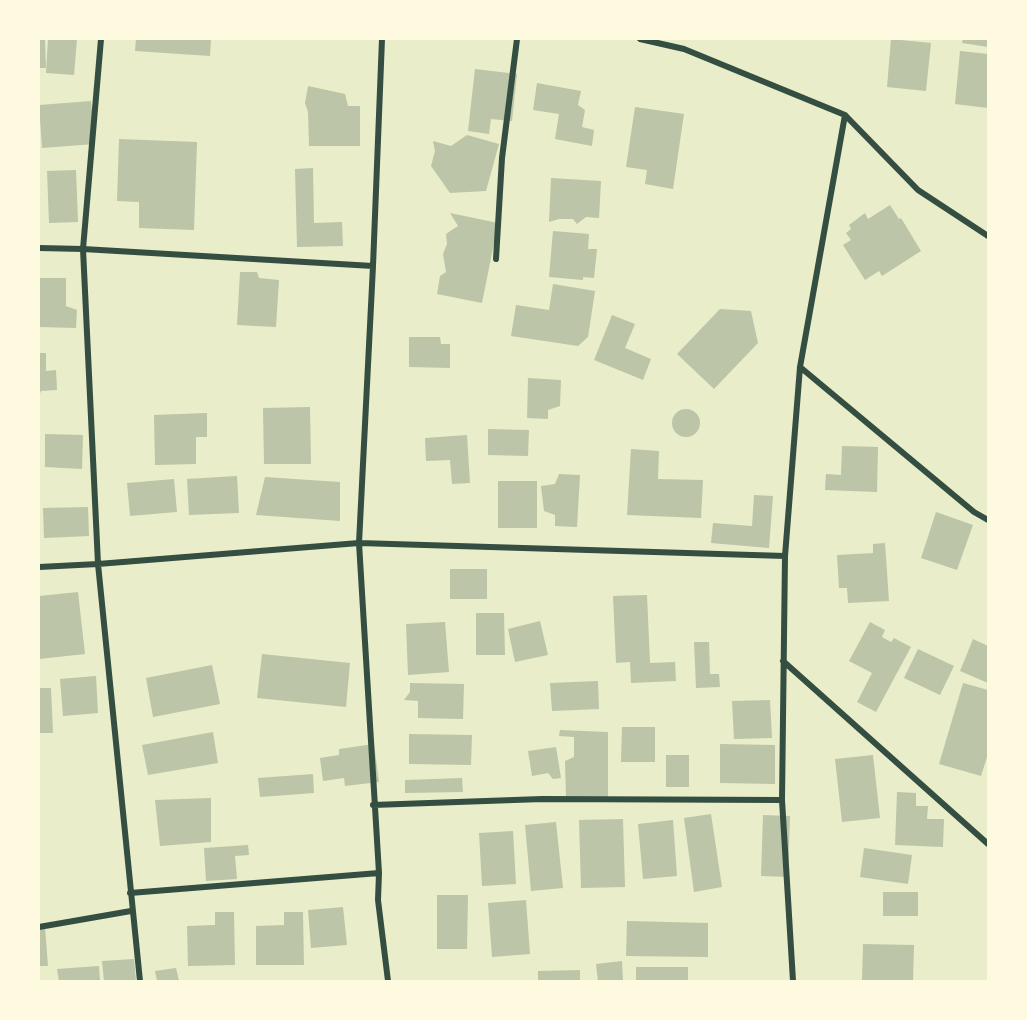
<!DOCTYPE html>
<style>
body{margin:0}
#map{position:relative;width:1027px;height:1020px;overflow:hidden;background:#e9edc9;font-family:"Varela Round",sans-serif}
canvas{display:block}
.frame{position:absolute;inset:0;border:40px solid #fefae0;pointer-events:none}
</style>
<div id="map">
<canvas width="1027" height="1020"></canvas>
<div class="frame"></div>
</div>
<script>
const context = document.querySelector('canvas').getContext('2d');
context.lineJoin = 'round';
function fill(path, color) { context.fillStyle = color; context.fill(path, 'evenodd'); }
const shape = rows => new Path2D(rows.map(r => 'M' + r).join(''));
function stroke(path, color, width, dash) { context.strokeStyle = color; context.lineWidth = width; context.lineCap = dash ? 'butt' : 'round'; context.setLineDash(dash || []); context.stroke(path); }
const building = shape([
 [39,39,45,39,46,68,39,68],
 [48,39,77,39,74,75,46,73],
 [136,39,211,39,210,56,135,51],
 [891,39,931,43,926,91,887,87],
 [963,39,988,39,988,47,962,43],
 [960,51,988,54,988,108,955,104],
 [475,69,517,74,512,121,491,119,489,134,468,131],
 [537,83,581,91,578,105,585,110,582,127,594,130,592,146,555,139,559,114,533,110],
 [308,86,345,94,348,106,360,106,360,146,309,146,308,112,305,103],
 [91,101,95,144,42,148,39,105],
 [635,107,684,114,673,189,645,184,647,170,626,167],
 [467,135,499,144,486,191,450,193,431,166,435,151,433,141,451,146],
 [119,139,197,142,194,230,139,228,139,202,117,201],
 [313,168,314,223,342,222,343,246,297,247,295,169],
 [76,170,78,222,49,223,47,171],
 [551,178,601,181,599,218,586,217,577,224,573,219,559,219,549,222],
 [890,205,899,219,901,218,921,251,882,276,879,271,865,280,843,245,851,240,846,233,851,229,849,225,865,213,868,219],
 [450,213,498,223,482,303,437,294,440,276,446,272,443,254,447,244,446,234,458,226],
 [553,231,589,234,588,249,597,249,594,278,583,277,583,280,549,277],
 [240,272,257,272,259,278,279,280,276,327,237,325],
 [39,278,66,278,66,306,77,310,76,328,39,327],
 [553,284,595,291,588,337,578,346,511,336,516,305,549,310],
 [720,309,751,311,758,343,714,389,677,354],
 [612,315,635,324,625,348,651,359,643,380,594,360],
 [409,337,440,337,441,344,450,344,450,368,409,367],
 [39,353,46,353,46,371,56,370,57,390,41,391,39,396],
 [528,378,561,380,560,406,548,410,548,419,527,418],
 [310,407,311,464,264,464,263,408],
 '672 423a14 14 0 1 1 28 0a14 14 0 1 1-28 0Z',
 [207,413,207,437,196,437,196,464,155,465,154,415],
 [488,429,529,430,528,456,488,455],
 [45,434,83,435,82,469,45,467],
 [467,435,470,483,452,484,450,460,426,461,425,438],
 [842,446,878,447,877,492,825,490,826,474,841,475],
 [631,449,659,451,658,479,703,480,701,518,627,515],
 [559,474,580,475,577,527,555,526,555,515,544,511,541,486,555,484],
 [237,476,239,513,189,515,187,479],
 [265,477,340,482,340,521,256,515],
 [174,479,177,512,130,516,127,483],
 [498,481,537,481,537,528,498,528],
 [754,495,773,496,769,548,711,543,713,523,752,526],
 [88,507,89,536,44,538,43,508],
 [936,512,973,525,957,570,921,558],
 [885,543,889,601,848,603,847,588,839,588,837,555,873,553,873,544],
 [450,569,487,569,487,599,450,599],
 [78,592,85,654,39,659,39,596],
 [647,595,650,663,675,662,676,681,631,683,630,662,616,663,613,596],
 [476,613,504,613,505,655,476,655],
 [540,621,548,655,515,662,508,629],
 [445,622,449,672,408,675,406,624],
 [870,622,885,630,882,637,891,642,894,638,911,647,876,712,857,702,872,673,849,661],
 [973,639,988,646,988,683,960,671],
 [694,642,709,642,710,674,719,674,720,687,696,688],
 [918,649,954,666,940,695,904,678],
 [262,654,350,663,346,707,257,698],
 [212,665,220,704,153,717,146,678],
 [96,676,98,713,63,716,60,679],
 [598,681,599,709,552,711,550,683],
 [410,683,464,684,463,719,418,718,418,701,404,700,410,692],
 [963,683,988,690,988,754,981,776,939,764],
 [39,688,51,688,53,733,39,733],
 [770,700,772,738,734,739,732,701],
 [622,727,655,727,655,762,621,762],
 [560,730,608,732,608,797,566,798,565,761,574,757,574,737,559,736],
 [213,732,218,763,148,775,142,745],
 [409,734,472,735,471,765,409,764],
 [374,744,379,782,345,786,344,778,323,781,320,758,339,755,339,749],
 [720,744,775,745,775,784,720,783],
 [556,747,561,778,553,779,548,773,532,776,528,751],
 [666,755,689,755,689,787,666,787],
 [873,755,880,818,842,822,835,759],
 [313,774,314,793,260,797,258,778],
 [462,778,463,792,405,793,405,780],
 [897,792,916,793,916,806,928,806,927,819,944,819,943,847,895,845],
 [211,798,211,842,160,846,155,800],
 [711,814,722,887,694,892,684,818],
 [763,815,790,816,788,877,761,876],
 [623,819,625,887,581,888,579,820],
 [673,820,677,876,643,879,638,824],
 [556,822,563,888,531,891,525,825],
 [513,831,516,884,482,886,479,833],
 [248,845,249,855,235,856,237,879,206,881,204,848],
 [864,848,912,855,908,884,860,877],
 [883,892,918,892,918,916,883,916],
 [437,895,468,895,467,949,437,949],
 [526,900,530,954,492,957,488,903],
 [343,907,347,945,311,948,308,910],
 [215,912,234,912,235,965,188,966,187,926,215,925],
 [284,912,303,912,304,965,256,965,256,926,284,925],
 [627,921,708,923,708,957,626,956],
 [45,927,48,966,39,966,39,928],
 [863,944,914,945,913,981,862,981],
 [134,959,136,980,104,981,102,961],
 [622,961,623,980,598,981,596,964],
 [99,966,100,981,59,981,57,969],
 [636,967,688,967,688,981,636,981],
 [176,968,179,981,157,981,155,971],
 [580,970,580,981,538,981,538,971]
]);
const minor = shape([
 [101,39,83,249,98,564,140,981],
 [382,39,373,266,359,543,379,873,378,900,388,981],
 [640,39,684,49,845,115,918,190,988,236],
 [39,248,83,249,373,266],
 [496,259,502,158,517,39],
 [800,367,974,512,988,520],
 [39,567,98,564,359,543,785,556],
 [783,661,988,844],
 [373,805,542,799,782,800],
 [130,893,379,873],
 [39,927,131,911],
 [793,981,782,800,785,556,800,367,845,115]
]);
fill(building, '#bcc5a7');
stroke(minor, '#344e41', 6);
</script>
